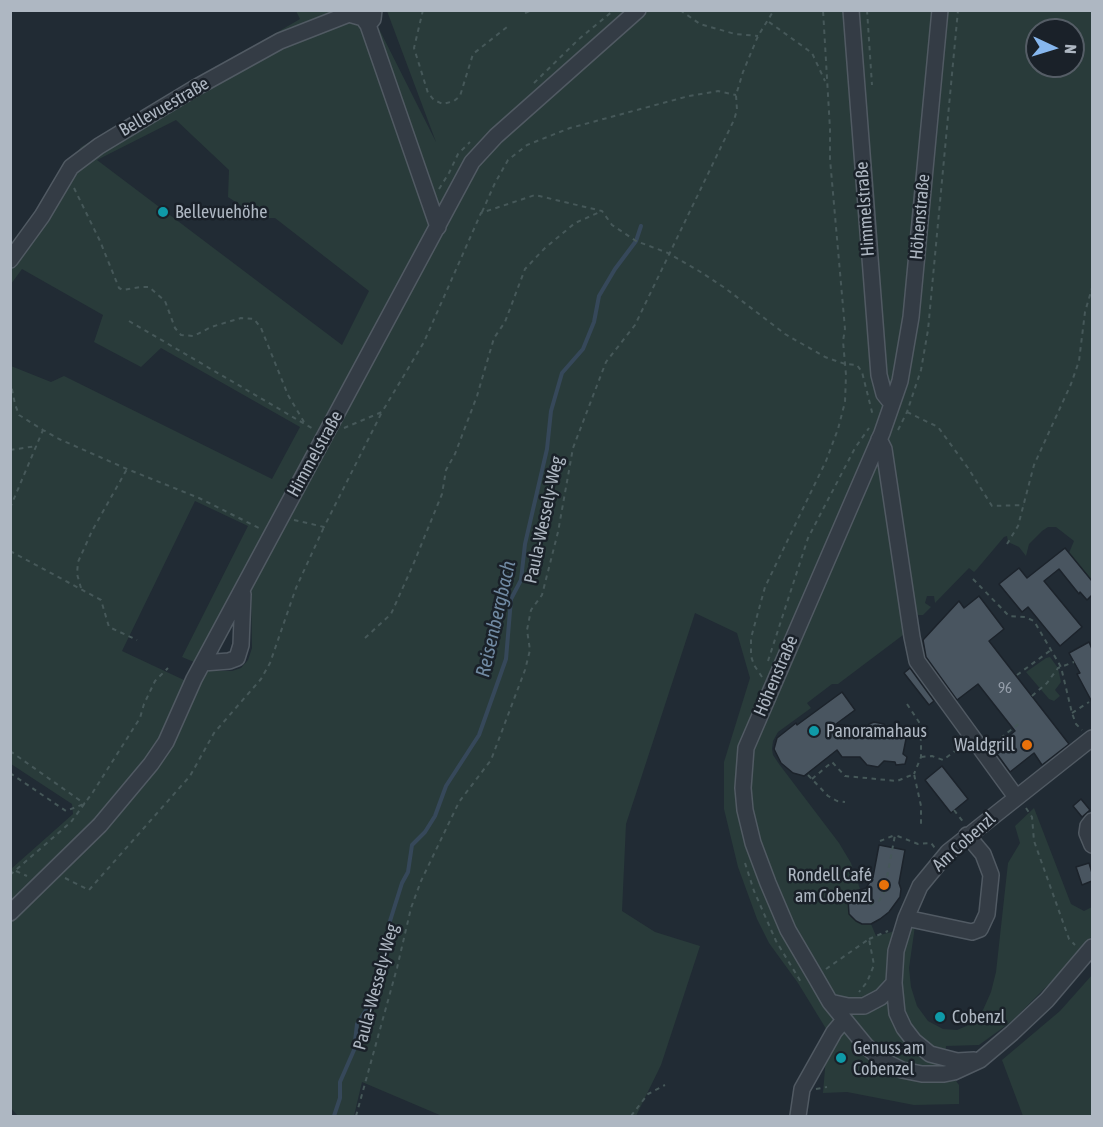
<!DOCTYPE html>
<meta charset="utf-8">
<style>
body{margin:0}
#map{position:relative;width:1103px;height:1127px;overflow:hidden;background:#212b34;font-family:"Asap Condensed",sans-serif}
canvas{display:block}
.frame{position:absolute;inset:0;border:12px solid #aeb7c2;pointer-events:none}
.north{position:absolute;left:1025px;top:18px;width:60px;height:60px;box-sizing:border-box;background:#1a2129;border:2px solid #555d66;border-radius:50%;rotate:94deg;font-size:16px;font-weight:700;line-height:24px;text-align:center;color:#aeb7c2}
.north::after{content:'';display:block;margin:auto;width:21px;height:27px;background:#87b7ee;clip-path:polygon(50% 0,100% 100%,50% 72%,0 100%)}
</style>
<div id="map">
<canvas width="1103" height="1127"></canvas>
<div class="frame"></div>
<div class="north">N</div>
</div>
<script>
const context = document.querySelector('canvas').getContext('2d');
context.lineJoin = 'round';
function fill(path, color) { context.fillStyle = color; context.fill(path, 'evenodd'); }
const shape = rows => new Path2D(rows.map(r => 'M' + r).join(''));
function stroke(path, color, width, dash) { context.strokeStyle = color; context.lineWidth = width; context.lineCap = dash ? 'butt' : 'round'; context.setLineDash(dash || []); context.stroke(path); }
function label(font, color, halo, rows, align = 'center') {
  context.font = font + ' "Asap Condensed",sans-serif'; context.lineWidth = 5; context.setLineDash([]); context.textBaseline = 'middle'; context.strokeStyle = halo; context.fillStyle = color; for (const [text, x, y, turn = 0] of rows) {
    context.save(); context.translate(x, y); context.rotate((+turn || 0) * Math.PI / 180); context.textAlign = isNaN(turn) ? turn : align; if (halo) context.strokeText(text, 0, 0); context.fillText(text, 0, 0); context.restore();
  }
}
const green = shape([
 [296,11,370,11,436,142,387,11,1092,11,1092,581,1069,553,1074,541,1056,527,1048,527,1042,531,1029,544,1026,556,1019,547,1008,542,1007,536,1004,537,977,569,974,572,969,568,935,603,934,596,927,596,925,603,931,607,923,615,918,615,916,613,907,632,838,684,832,684,807,703,811,708,778,732,773,741,772,749,773,755,779,764,839,843,851,863,860,889,852,894,848,900,848,910,851,917,862,924,871,924,876,936,915,926,909,968,911,987,917,1006,928,1021,943,1029,957,1030,969,1025,983,1010,991,992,996,972,1008,863,1020,843,1015,826,1034,808,1071,904,1084,911,1092,907,1092,936,1074,959,1012,1021,979,1045,946,1046,945,1066,959,1085,959,1104,914,1105,847,1092,823,1093,828,1032,798,983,769,943,757,919,738,867,724,809,724,762,750,678,737,633,695,613,626,824,622,911,655,932,700,946,661,1065,636,1116,442,1116,362,1082,354,1116,18,1116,10,1107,11,869,73,814,72,804,11,764,11,366,51,382,64,376,272,479,300,427,161,348,141,367,94,342,103,315,22,269,11,284,11,244,81,147,300,19],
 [1037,30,1073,30,1073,66,1037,66],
 [176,120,229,170,228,197,260,218,275,218,369,291,342,345,97,160],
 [195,501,248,526,182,657,194,662,239,578,251,586,252,648,248,660,241,668,232,671,209,671,203,676,186,681,122,651],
 [1050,657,1058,668,1061,682,1055,690,1060,696,1054,701,1049,699,1026,672,1046,658],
 [1092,975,1092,1116,1023,1116,1002,1060,1060,1011]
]);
const stream = shape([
 [334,1116,340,1098,340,1082,354,1050,357,1024,366,1010,385,958,390,921,402,883,408,872,412,845,425,832,435,816,446,786,479,735,506,659,511,599,521,580,525,544,547,449,551,411,562,373,583,349,594,322,599,296,615,269,636,241,641,226]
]);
const building = shape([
 [1065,548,1092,581,1092,595,1087,600,1080,592,1079,594,1059,569,1044,581,1082,627,1060,646,1028,607,1022,612,999,584,1019,568,1027,578,1065,548],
 [979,596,1004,629,989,641,1069,744,1042,765,1034,753,1010,772,997,754,1004,749,1000,743,1015,731,978,684,957,700,926,657,923,640,959,601,964,608,979,596],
 [1089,642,1092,649,1092,702,1077,674,1080,673,1069,653,1089,642],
 [910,668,934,701,929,705,904,673,910,668],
 [842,692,855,710,836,724,868,729,869,724,874,722,884,724,889,731,907,734,903,754,907,757,905,764,896,765,895,762,884,761,878,767,867,765,860,757,842,757,837,750,804,776,793,773,781,763,774,749,777,738,796,723,797,725,842,692],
 [942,766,968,799,951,813,925,780,942,766],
 [1081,799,1090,810,1082,817,1073,806,1081,799],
 [879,845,905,850,899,883,901,889,900,897,889,912,880,919,871,924,862,924,856,921,849,914,848,900,856,891,866,888,873,877,879,845],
 [1089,863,1092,873,1092,881,1082,885,1076,867,1089,863]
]);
const path = shape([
 [423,10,414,48,428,93,434,100,443,104,454,101,460,96,473,54,507,27],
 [680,10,700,24,735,34,758,36],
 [867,10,872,85],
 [525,13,532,10],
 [769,22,812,53,825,81],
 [534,83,579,39,614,10],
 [74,188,100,241,119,288,123,290,140,287,149,287,165,301,175,328,181,335,194,336,211,327,241,318,254,319,261,328,288,395,304,422],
 [439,189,449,173,458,154,470,142],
 [482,212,495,183,508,160,527,145,570,128,689,96,718,91,736,95],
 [129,321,315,430],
 [10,380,15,404,19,415,43,430,59,439,127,469,199,498,261,529],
 [907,412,938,427,968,468,992,506,1024,505],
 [344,428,382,412,424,342,481,213,535,195,602,211,612,225,636,241,668,253,699,271,725,288,785,334,825,357,845,364,857,365,862,372,873,416],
 [898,430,907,412,921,370,928,330,958,10],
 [10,450,37,446],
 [10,508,43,430],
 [294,520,324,527,382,412],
 [1007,544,1018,526,1034,465,1071,384,1079,361,1085,312,1092,288],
 [10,551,101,600,109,627,137,640],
 [973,579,1009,616,1025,617,1034,621,1061,667,1072,713,1076,724,1082,730],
 [81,588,77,574,78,562,92,531,127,469],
 [365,638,391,614,413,565,442,494,446,470,455,454,477,396,494,338,505,322,525,269,545,248,575,223,602,211],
 [768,661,808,538,855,448,869,428],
 [1017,675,1051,650],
 [762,677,754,665,751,656,751,638,765,587,826,461,838,429,845,402,846,375,843,341,845,329,830,159,830,129,823,10],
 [1032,696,1047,683,1058,668,1074,662],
 [907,704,919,722,921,742,921,757,914,774],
 [1072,713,1089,702],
 [995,745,998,740,1020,723],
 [10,751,85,804],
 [921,757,932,756,943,760,955,751],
 [10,773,66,811,84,804],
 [808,775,828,796,837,801,845,802],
 [812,779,832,762,845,776,897,781,914,774,921,806,921,825],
 [1026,808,1032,817,1034,841,1069,939,1075,945],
 [954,810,964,823],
 [880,841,895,835],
 [745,863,754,891,776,941,801,982],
 [16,871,27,876],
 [10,875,71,822,93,792,140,718,144,704,155,681,168,668],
 [65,878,89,890,190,776,214,733,261,679,270,663,296,588,324,527],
 [870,905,879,901,884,893,895,835,918,844,931,843,935,848],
 [869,939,888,931],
 [826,969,869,939,874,965,867,982,859,992],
 [816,1089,827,1087],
 [356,1116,397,968,411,908,421,881,459,802,491,760,525,670,530,650,527,630,531,610,542,595,558,532,573,448,606,362,635,325,734,120,737,110,736,95,743,72,758,36,774,10],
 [631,1116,648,1094,665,1085]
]);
const minor = shape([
 [851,10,879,375,884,394,892,404],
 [940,10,911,317,900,381,882,433,746,748,743,788,745,810,753,843,768,883,788,930,815,976,830,1002,866,1046,882,1060,902,1070,922,1074,944,1074,954,1072,980,1060,1012,1033,1047,1000,1092,947],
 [368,25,373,19,374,10],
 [10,260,42,216,71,167,99,146,195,88,280,41,349,14,363,18,368,25,438,227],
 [879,439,884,449,912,637,917,661,1016,797],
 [203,663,229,661,237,658,241,645,243,594],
 [1092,821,1088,826,1087,833,1092,845],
 [10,913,100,825,151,764,166,742,194,679,472,162,496,136,638,10],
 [906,918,972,932,980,929,987,914,991,875,983,854,967,835],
 [830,1002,848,1006,864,1006,881,997,894,983],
 [974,1060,957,1061,930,1054,914,1041,904,1028,897,1013,894,983,896,951,906,918,920,886,948,852,1092,738],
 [798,1116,802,1089,834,1032,844,1020]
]);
const markers = [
 [163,212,6,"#0f9aa8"],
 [814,731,6,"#0f9aa8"],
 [1027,745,6,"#e8710a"],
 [884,885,6,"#e8710a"],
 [940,1017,6,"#0f9aa8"],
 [841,1058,6,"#0f9aa8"]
];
const numberNames = [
 ["96",1005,688]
];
const streetNames = [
 ["Bellevuestraße",164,107,-30],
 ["Himmelstraße",865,209,-94],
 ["Höhenstraße",920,217,-85],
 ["Himmelstraße",315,454,-61],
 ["Paula-Wessely-Weg",544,520,-78],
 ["Höhenstraße",776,676,-67],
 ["Am Cobenzl",964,842,-42],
 ["Paula-Wessely-Weg",376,987,-75]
];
const poiNames = [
 ["Bellevuehöhe",175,212],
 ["Panoramahaus",826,731],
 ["Waldgrill",1015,745,"right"],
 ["Rondell Café",872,875,"right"],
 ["am Cobenzl",872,896,"right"],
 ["Cobenzl",952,1017],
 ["Genuss am",853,1048],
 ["Cobenzel",853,1069]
];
const waterNames = [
 ["Reisenbergbach",496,619,-77]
];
fill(green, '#293b3a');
stroke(stream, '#36485a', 4);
fill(building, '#495560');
stroke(building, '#1c232b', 1.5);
stroke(minor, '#515a63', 18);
stroke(path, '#465859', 2, [4.5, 4.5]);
stroke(minor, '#343c45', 15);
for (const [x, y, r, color] of markers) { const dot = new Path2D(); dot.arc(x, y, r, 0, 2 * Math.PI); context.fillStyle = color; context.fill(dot); stroke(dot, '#1a2129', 2); }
label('15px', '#959eaa', null, numberNames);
label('18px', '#aeb7c2', '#1a2129', streetNames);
label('18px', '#aeb7c2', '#1a2129', poiNames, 'left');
label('italic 20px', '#718aa3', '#1a2129', waterNames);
</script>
